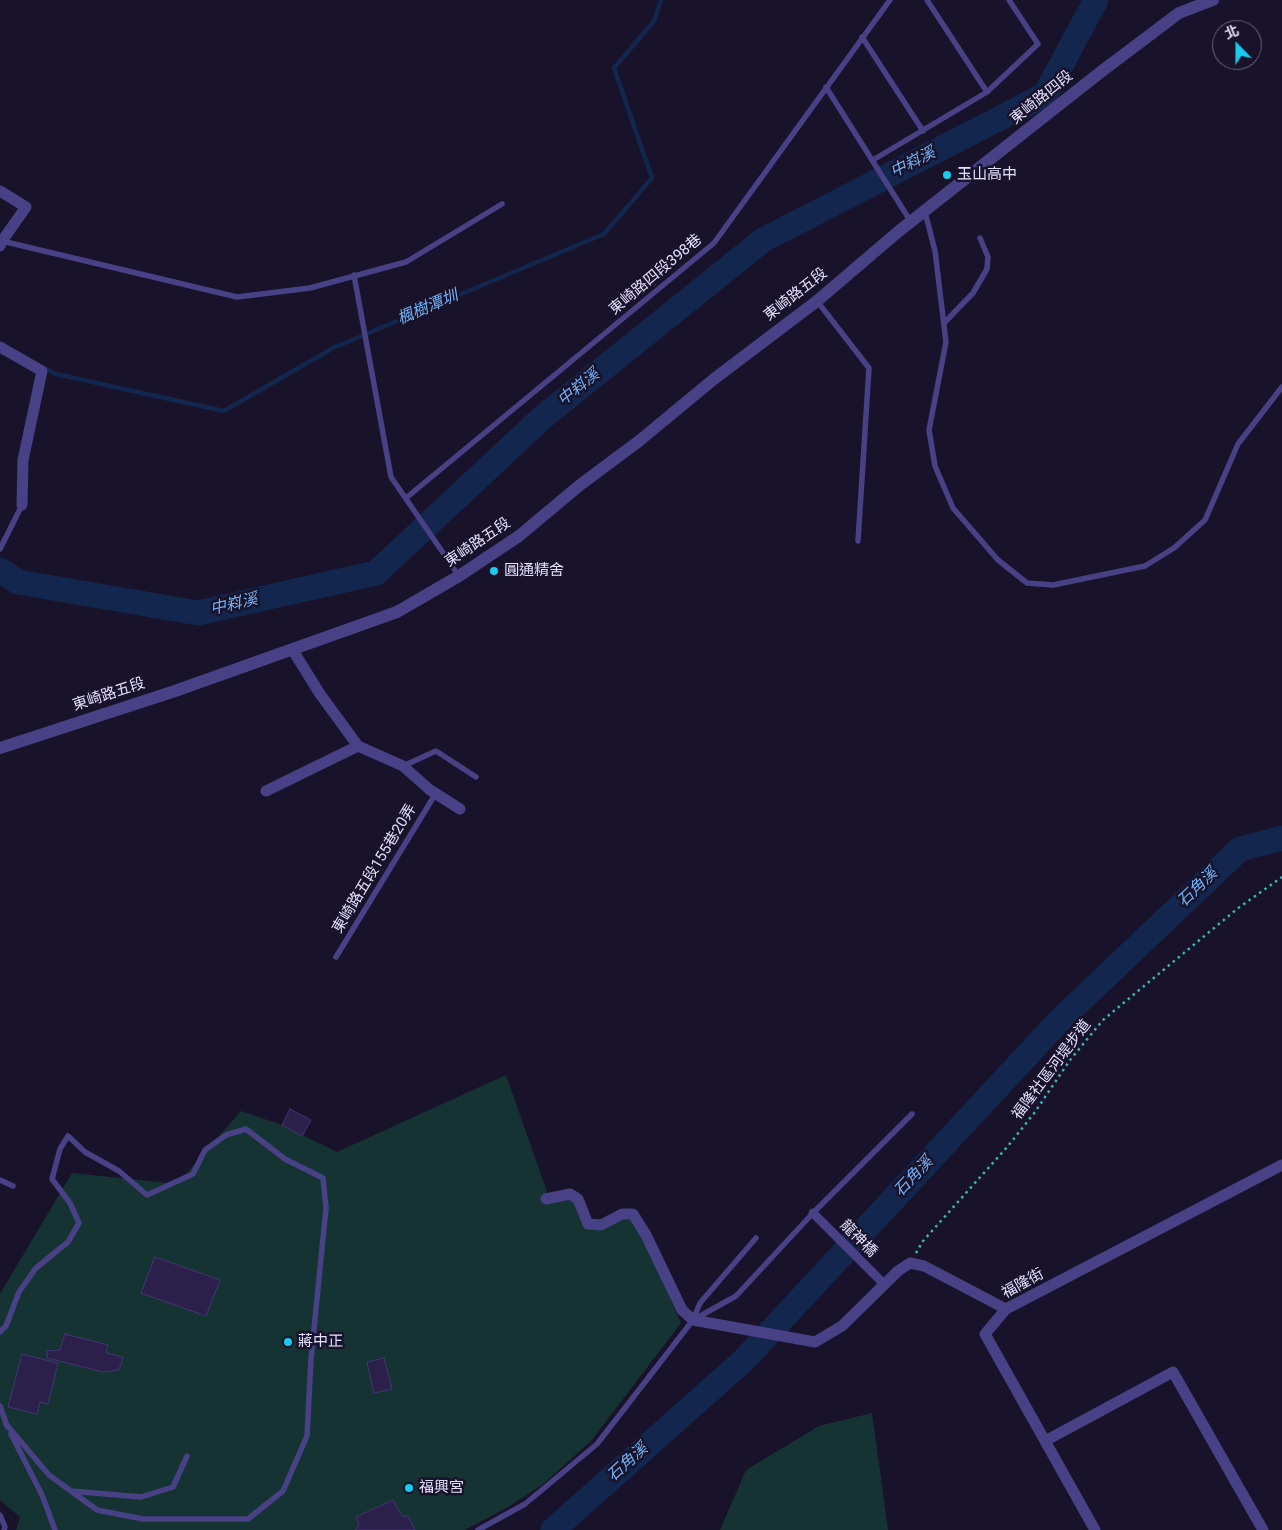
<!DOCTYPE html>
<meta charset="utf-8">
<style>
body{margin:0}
#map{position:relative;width:1282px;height:1530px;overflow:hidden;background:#18132a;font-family:Roboto,"Noto Sans TC",sans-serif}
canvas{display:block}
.north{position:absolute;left:1212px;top:20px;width:50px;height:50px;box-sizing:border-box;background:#18132a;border:1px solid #69647e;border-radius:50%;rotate:338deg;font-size:14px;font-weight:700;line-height:20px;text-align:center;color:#e3defd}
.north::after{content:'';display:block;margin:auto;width:18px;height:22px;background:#17ccf0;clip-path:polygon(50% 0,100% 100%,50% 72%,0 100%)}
</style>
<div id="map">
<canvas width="1282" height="1530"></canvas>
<div class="north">北</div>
</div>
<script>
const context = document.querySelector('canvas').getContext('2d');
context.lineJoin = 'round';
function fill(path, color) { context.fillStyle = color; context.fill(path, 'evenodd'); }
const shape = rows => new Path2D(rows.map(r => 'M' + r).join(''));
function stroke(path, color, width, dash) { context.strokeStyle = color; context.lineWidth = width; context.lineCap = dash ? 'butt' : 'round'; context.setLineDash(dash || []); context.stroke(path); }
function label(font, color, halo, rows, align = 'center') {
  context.font = font + ' Roboto,"Noto Sans TC",sans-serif'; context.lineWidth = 5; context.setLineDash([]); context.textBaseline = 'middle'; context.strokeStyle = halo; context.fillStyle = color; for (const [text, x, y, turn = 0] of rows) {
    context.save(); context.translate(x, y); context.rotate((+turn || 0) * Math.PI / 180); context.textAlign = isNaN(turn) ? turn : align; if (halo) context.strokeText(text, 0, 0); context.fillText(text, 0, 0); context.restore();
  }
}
const green = shape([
 [506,1075,551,1203,574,1199,588,1229,634,1216,681,1323,591,1441,542,1485,508,1507,465,1530,16,1530,20,1517,0,1500,0,1294,72,1173,177,1184,241,1111,282,1125,337,1152],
 [872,1413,888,1530,720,1530,746,1470,819,1426]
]);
const stream = shape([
 [42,367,56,374,224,411,333,348,604,234,652,178,614,68,654,21,661,0]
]);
const river = shape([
 [0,570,18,582,198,613,376,573,543,417,763,240,1045,95,1096,0],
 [553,1530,744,1360,1059,1021,1240,849,1282,838]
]);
const building = shape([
 [290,1109,311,1120,302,1136,282,1125,290,1109],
 [155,1257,220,1280,206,1316,141,1293,155,1257],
 [65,1334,108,1345,106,1353,123,1357,119,1370,103,1372,47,1358,47,1351,60,1350,65,1334],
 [22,1354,58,1363,48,1404,40,1402,37,1414,8,1407,22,1354],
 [384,1358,392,1389,374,1393,367,1362,384,1358],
 [393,1500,402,1516,408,1516,415,1530,355,1530,359,1526,356,1517,393,1500]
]);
const path = shape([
 [916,1253,923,1241,1008,1146,1035,1112,1070,1060,1103,1020,1237,909,1282,877]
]);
const service = shape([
 [927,0,987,92],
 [862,37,923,131],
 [826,87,911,222],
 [873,160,987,92,1038,44,1009,0],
 [925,212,935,251,946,342,929,430,935,466,953,508,998,560,1027,583,1053,585,1145,566,1174,548,1205,520,1238,444,1282,387],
 [2,241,237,297,310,288,406,262,502,204],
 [354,275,391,477,459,576],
 [817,301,869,368,858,541],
 [944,323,973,293,987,269,988,257,980,238],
 [406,498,714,243,890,0],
 [0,549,22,505],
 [403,766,436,751,476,777],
 [336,957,436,793],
 [0,1180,13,1186],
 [693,1320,700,1303,756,1238],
 [0,1332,6,1326,19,1292,36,1268,68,1242,79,1223,70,1203,52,1179,60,1149,68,1136,85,1152,119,1171,147,1195,193,1174,205,1150,226,1135,246,1129,285,1159,323,1178,326,1208,311,1359,307,1436,283,1491,248,1519,143,1519,97,1510,49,1475,6,1424],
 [0,1406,7,1426],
 [11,1434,42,1495,55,1530],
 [71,1491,141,1497,173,1487,187,1456],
 [0,1515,5,1527,4,1530],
 [478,1530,525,1504,597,1444,693,1320,736,1296,813,1213,912,1114]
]);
const pedestrian = shape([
 [813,1213,884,1284]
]);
const minor = shape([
 [0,191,26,207,2,241,0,246],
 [0,347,42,371,23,460,22,505],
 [292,649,320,694,358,746,403,766,430,790,460,809],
 [266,791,358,746],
 [546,1199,570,1194,578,1199,588,1224,601,1225,622,1214,633,1214,646,1235,682,1310,693,1320,815,1342,842,1326,898,1271,910,1263,924,1266,1006,1309],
 [1045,1441,1173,1372,1263,1530],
 [1095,1530,985,1334,1006,1309,1282,1165]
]);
const tertiary = shape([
 [0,748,175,691,397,612,459,576,519,536,580,485,639,441,714,379,817,301,899,231,1102,71,1179,13,1213,0]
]);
const markers = [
 [947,175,5,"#17ccf0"],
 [494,571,5,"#17ccf0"],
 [288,1342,5,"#17ccf0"],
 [409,1488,5,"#17ccf0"]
];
const streetNames = [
 ["東崎路四段",1042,98,-39],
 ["東崎路四段398巷",656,275,-40],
 ["東崎路五段",796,295,-38],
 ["東崎路五段",478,543,-34],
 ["東崎路五段",109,695,-18],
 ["東崎路五段155巷20弄",375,869,-59],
 ["福隆社區河堤步道",1052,1070,-53],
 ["龍神橋",858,1239,45],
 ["福隆街",1023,1284,-29]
];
const poiNames = [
 ["玉山高中",957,175],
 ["圓通精舍",504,571],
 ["蔣中正",298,1342],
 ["福興宮",419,1488]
];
const waterNames = [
 ["中嵙溪",913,163,-27],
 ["楓樹潭圳",428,308,-23],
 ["中嵙溪",579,388,-39],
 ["中嵙溪",234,605,-13],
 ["石角溪",1198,888,-44],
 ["石角溪",914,1177,-47],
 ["石角溪",628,1463,-42]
];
fill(green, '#163334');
stroke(stream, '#13264e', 4.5);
stroke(river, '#13264e', 25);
fill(building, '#2b204a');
stroke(building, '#453474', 1);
stroke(path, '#39b5b5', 2.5, [2.5, 4]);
stroke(service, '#484186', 5.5);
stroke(pedestrian, '#484186', 9);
stroke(minor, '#484186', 11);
stroke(tertiary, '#484186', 12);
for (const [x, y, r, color] of markers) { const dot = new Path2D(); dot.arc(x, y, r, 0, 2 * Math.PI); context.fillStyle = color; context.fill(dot); stroke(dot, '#18132a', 2); }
label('15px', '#e3defd', '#18132a', streetNames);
label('15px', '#e3defd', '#18132a', poiNames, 'left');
label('italic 16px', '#73b1f6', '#18132a', waterNames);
</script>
